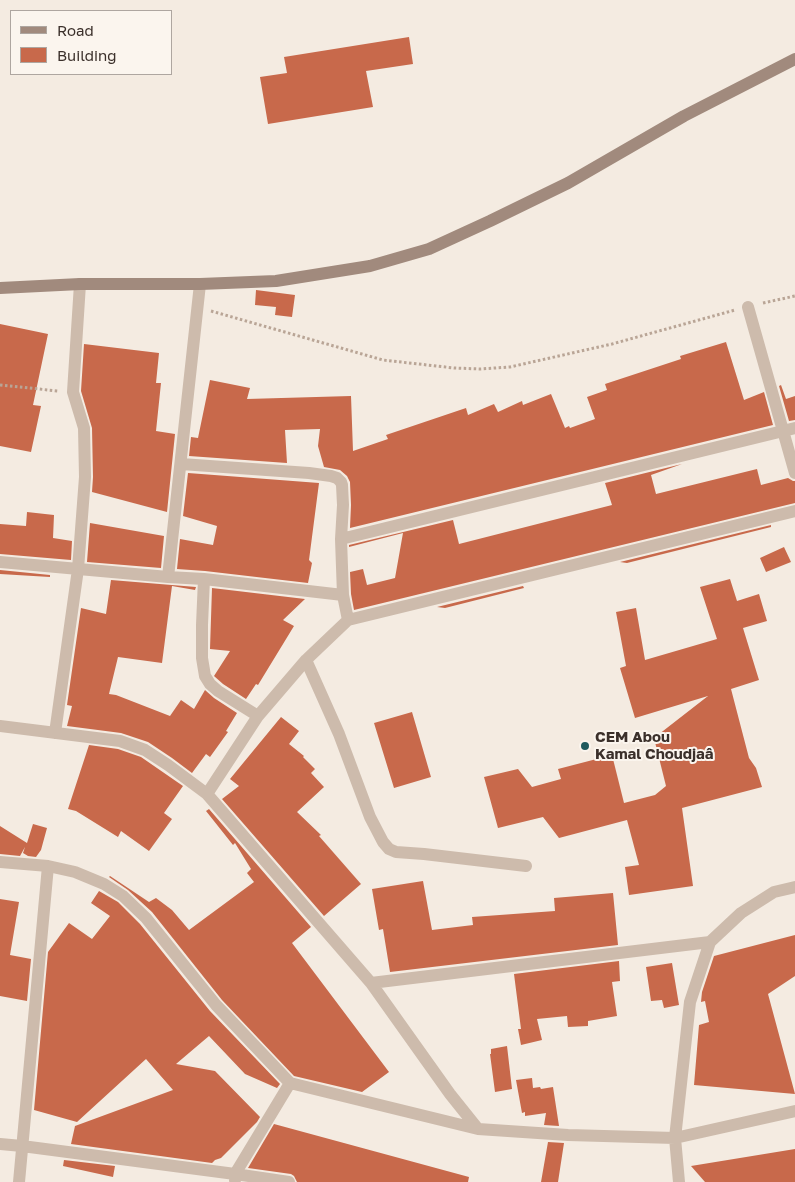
<!DOCTYPE html>
<meta charset="utf-8">
<style>
body{margin:0}
#map{position:relative;width:795px;height:1182px;overflow:hidden;background:#f4ebe1;font-family:"Golos Text",sans-serif}
canvas{display:block}
.legend{position:absolute;left:10px;top:10px;width:162px;height:65px;box-sizing:border-box;background:#fbf5ee;border:1px solid #aea6a0;margin:0;padding:6px 9px;list-style:none;font-size:15px;color:#3b302b}
.legend li{display:flex;align-items:center;gap:10px;height:25px}
.legend b{width:25px;border:1px solid #aea6a0}
</style>
<div id="map">
<canvas width="795" height="1182"></canvas>
<ul class="legend">
<li><b style="height:6px;background:#a18a7d"></b>Road</li>
<li><b style="height:14px;background:#c8694b"></b>Building</li>
</ul>
</div>
<script>
const context = document.querySelector('canvas').getContext('2d');
context.lineJoin = 'round';
function fill(path, color) { context.fillStyle = color; context.fill(path, 'evenodd'); }
const shape = rows => new Path2D(rows.map(r => 'M' + r).join(''));
function stroke(path, color, width, dash) { context.strokeStyle = color; context.lineWidth = width; context.lineCap = dash ? 'butt' : 'round'; context.setLineDash(dash || []); context.stroke(path); }
function label(font, color, halo, rows, align = 'center') {
  context.font = font + ' "Golos Text",sans-serif'; context.lineWidth = 4; context.setLineDash([]); context.textBaseline = 'middle'; context.strokeStyle = halo; context.fillStyle = color; for (const [text, x, y, turn = 0] of rows) {
    context.save(); context.translate(x, y); context.rotate((+turn || 0) * Math.PI / 180); context.textAlign = isNaN(turn) ? turn : align; if (halo) context.strokeText(text, 0, 0); context.fillText(text, 0, 0); context.restore();
  }
}
const building = shape([
 [409,37,413,64,366,71,373,107,268,124,260,77,287,73,284,57],
 [256,290,295,295,292,317,275,315,276,307,255,305],
 [0,324,48,334,33,405,41,406,31,452,0,446],
 [726,342,744,400,764,392,773,425,350,528,351,505,350,482,347,476,340,470,324,467,318,446,320,429,285,430,287,463,189,456,191,437,198,438,210,380,250,388,247,399,351,396,353,451,388,439,386,435,466,408,468,415,494,404,498,412,522,401,523,405,551,394,565,428,569,426,570,428,595,419,587,397,607,390,605,384,681,359,680,356],
 [84,344,159,353,156,383,161,383,156,431,175,434,167,512,92,492,93,477,92,428,81,391],
 [781,385,786,399,795,396,795,420,789,421,779,386],
 [682,464,651,475,656,494,757,469,761,485,788,478,793,481,795,481,795,503,354,610,351,594,350,572,363,569,367,585,395,578,403,533,349,547,349,545,453,520,459,544,612,505,605,483],
 [188,473,319,483,309,560,312,563,308,583,205,571,177,569,180,539,213,545,217,526,183,516],
 [27,512,54,515,53,538,72,541,71,560,0,554,0,524,26,526],
 [90,523,164,536,161,568,87,562],
 [771,525,771,527,627,563,620,562],
 [784,547,791,562,766,572,760,558],
 [0,570,50,575,50,577,0,574],
 [730,579,737,601,759,594,767,621,743,628,759,680,731,689,749,758,756,768,762,787,682,808,693,886,629,895,625,867,639,865,627,820,559,838,543,817,498,828,484,777,518,769,532,787,561,779,558,769,612,755,624,803,655,795,666,786,654,738,708,696,635,718,620,668,626,666,616,612,636,608,645,660,717,639,700,587],
 [111,580,196,587,195,590,172,586,162,663,118,657,109,694,116,695,170,716,181,700,194,709,205,690,214,698,237,713,226,731,228,732,210,757,206,754,192,773,172,758,148,742,121,733,67,726,72,706,67,705,81,608,106,614],
 [523,586,524,588,445,608,437,607],
 [212,588,305,599,283,620,294,626,258,685,256,684,246,699,223,684,214,676,230,651,210,649],
 [412,712,431,777,394,788,374,723],
 [281,717,299,731,289,744,304,756,303,757,315,769,311,773,324,787,297,812,321,835,319,836,361,884,324,916,222,799,239,786,230,779],
 [89,745,118,749,141,757,183,786,164,813,172,819,149,851,121,831,118,837,76,811,68,809],
 [209,809,311,927,292,943,389,1072,362,1092,294,1076,222,1000,152,912,128,890,109,877,110,876,149,902,156,898,172,910,189,930,254,882,247,873,251,869,235,843,233,845,206,811],
 [33,824,47,828,41,850,36,857,28,856,23,853,25,847,20,856,0,854,0,826,27,843],
 [423,881,432,930,473,925,472,917,555,911,554,898,613,893,618,945,390,972,383,929,379,930,372,889],
 [99,891,118,902,140,924,210,1011,280,1084,277,1088,245,1074,209,1036,176,1064,215,1071,260,1117,257,1122,221,1158,215,1160,212,1163,71,1144,75,1126,173,1090,146,1059,77,1122,34,1110,48,952,69,923,92,939,110,916,91,903],
 [0,899,19,902,10,955,31,959,27,1001,0,996],
 [795,935,795,976,768,994,795,1094,694,1085,699,1025,709,1022,705,1001,701,1002,702,992,714,956],
 [619,961,620,981,612,982,617,1016,588,1021,588,1026,568,1027,567,1016,537,1019,542,1040,521,1045,518,1029,521,1029,514,974],
 [672,963,679,1005,664,1008,662,1000,651,1001,646,967],
 [507,1046,512,1089,495,1092,490,1054,491,1054,491,1049],
 [532,1078,533,1088,540,1087,541,1089,553,1087,559,1126,544,1125,546,1113,525,1116,525,1112,522,1113,516,1080],
 [274,1124,469,1177,468,1182,297,1182,294,1176,291,1174,248,1168],
 [548,1142,564,1143,558,1182,541,1182],
 [795,1149,795,1182,705,1182,691,1166],
 [64,1160,115,1166,113,1177,63,1166]
]);
const path = shape([
 [763,303,795,296],
 [211,311,383,360,454,368,480,369,510,367,612,344,735,310],
 [0,385,58,391]
]);
const street = shape([
 [748,307,795,473],
 [181,464,309,473,331,476,337,478,341,482,342,485,343,505,341,539,343,595],
 [341,539,795,428],
 [0,562,168,577,204,579,343,595,348,620],
 [168,577,200,284],
 [204,579,202,625,202,658,205,676,210,684,218,691,258,716],
 [306,660,339,734,370,817,383,842,389,849,396,852,424,854,526,866],
 [0,726,120,741,145,750,168,765,207,794,371,983,450,1094,478,1129,568,1135,675,1138,795,1111],
 [55,733,78,569,85,477,84,428,73,392,80,284],
 [207,794,258,716,306,660,348,620,795,511],
 [0,862,48,866,75,872,104,884,123,896,146,918,216,1005,290,1083,478,1129],
 [371,983,710,942],
 [0,1144,22,1146,235,1174,289,1182],
 [235,1180,235,1174,290,1083],
 [19,1182,48,866],
 [679,1182,675,1138,690,1002,710,942,741,913,774,892,795,887]
]);
const secondary = shape([
 [0,288,80,284,200,284,276,281,370,266,429,249,490,221,568,183,684,116,795,59]
]);
const markers = [
 [585,746,5,"#1f5a5e"]
];
const poiNames = [
 ["CEM Abou",595,737],
 ["Kamal Choudjaâ",595,754]
];
fill(building, '#c8694b');
stroke(path, '#b9a596', 3, [2.5, 2.5]);
stroke(street, '#cdbbac', 12);
stroke(secondary, '#a18a7d', 12);
for (const [x, y, r, color] of markers) { const dot = new Path2D(); dot.arc(x, y, r, 0, 2 * Math.PI); context.fillStyle = color; context.fill(dot); stroke(dot, '#fbf5ee', 2); }
label('bold 15px', '#3b302b', '#fbf5ee', poiNames, 'left');
</script>
